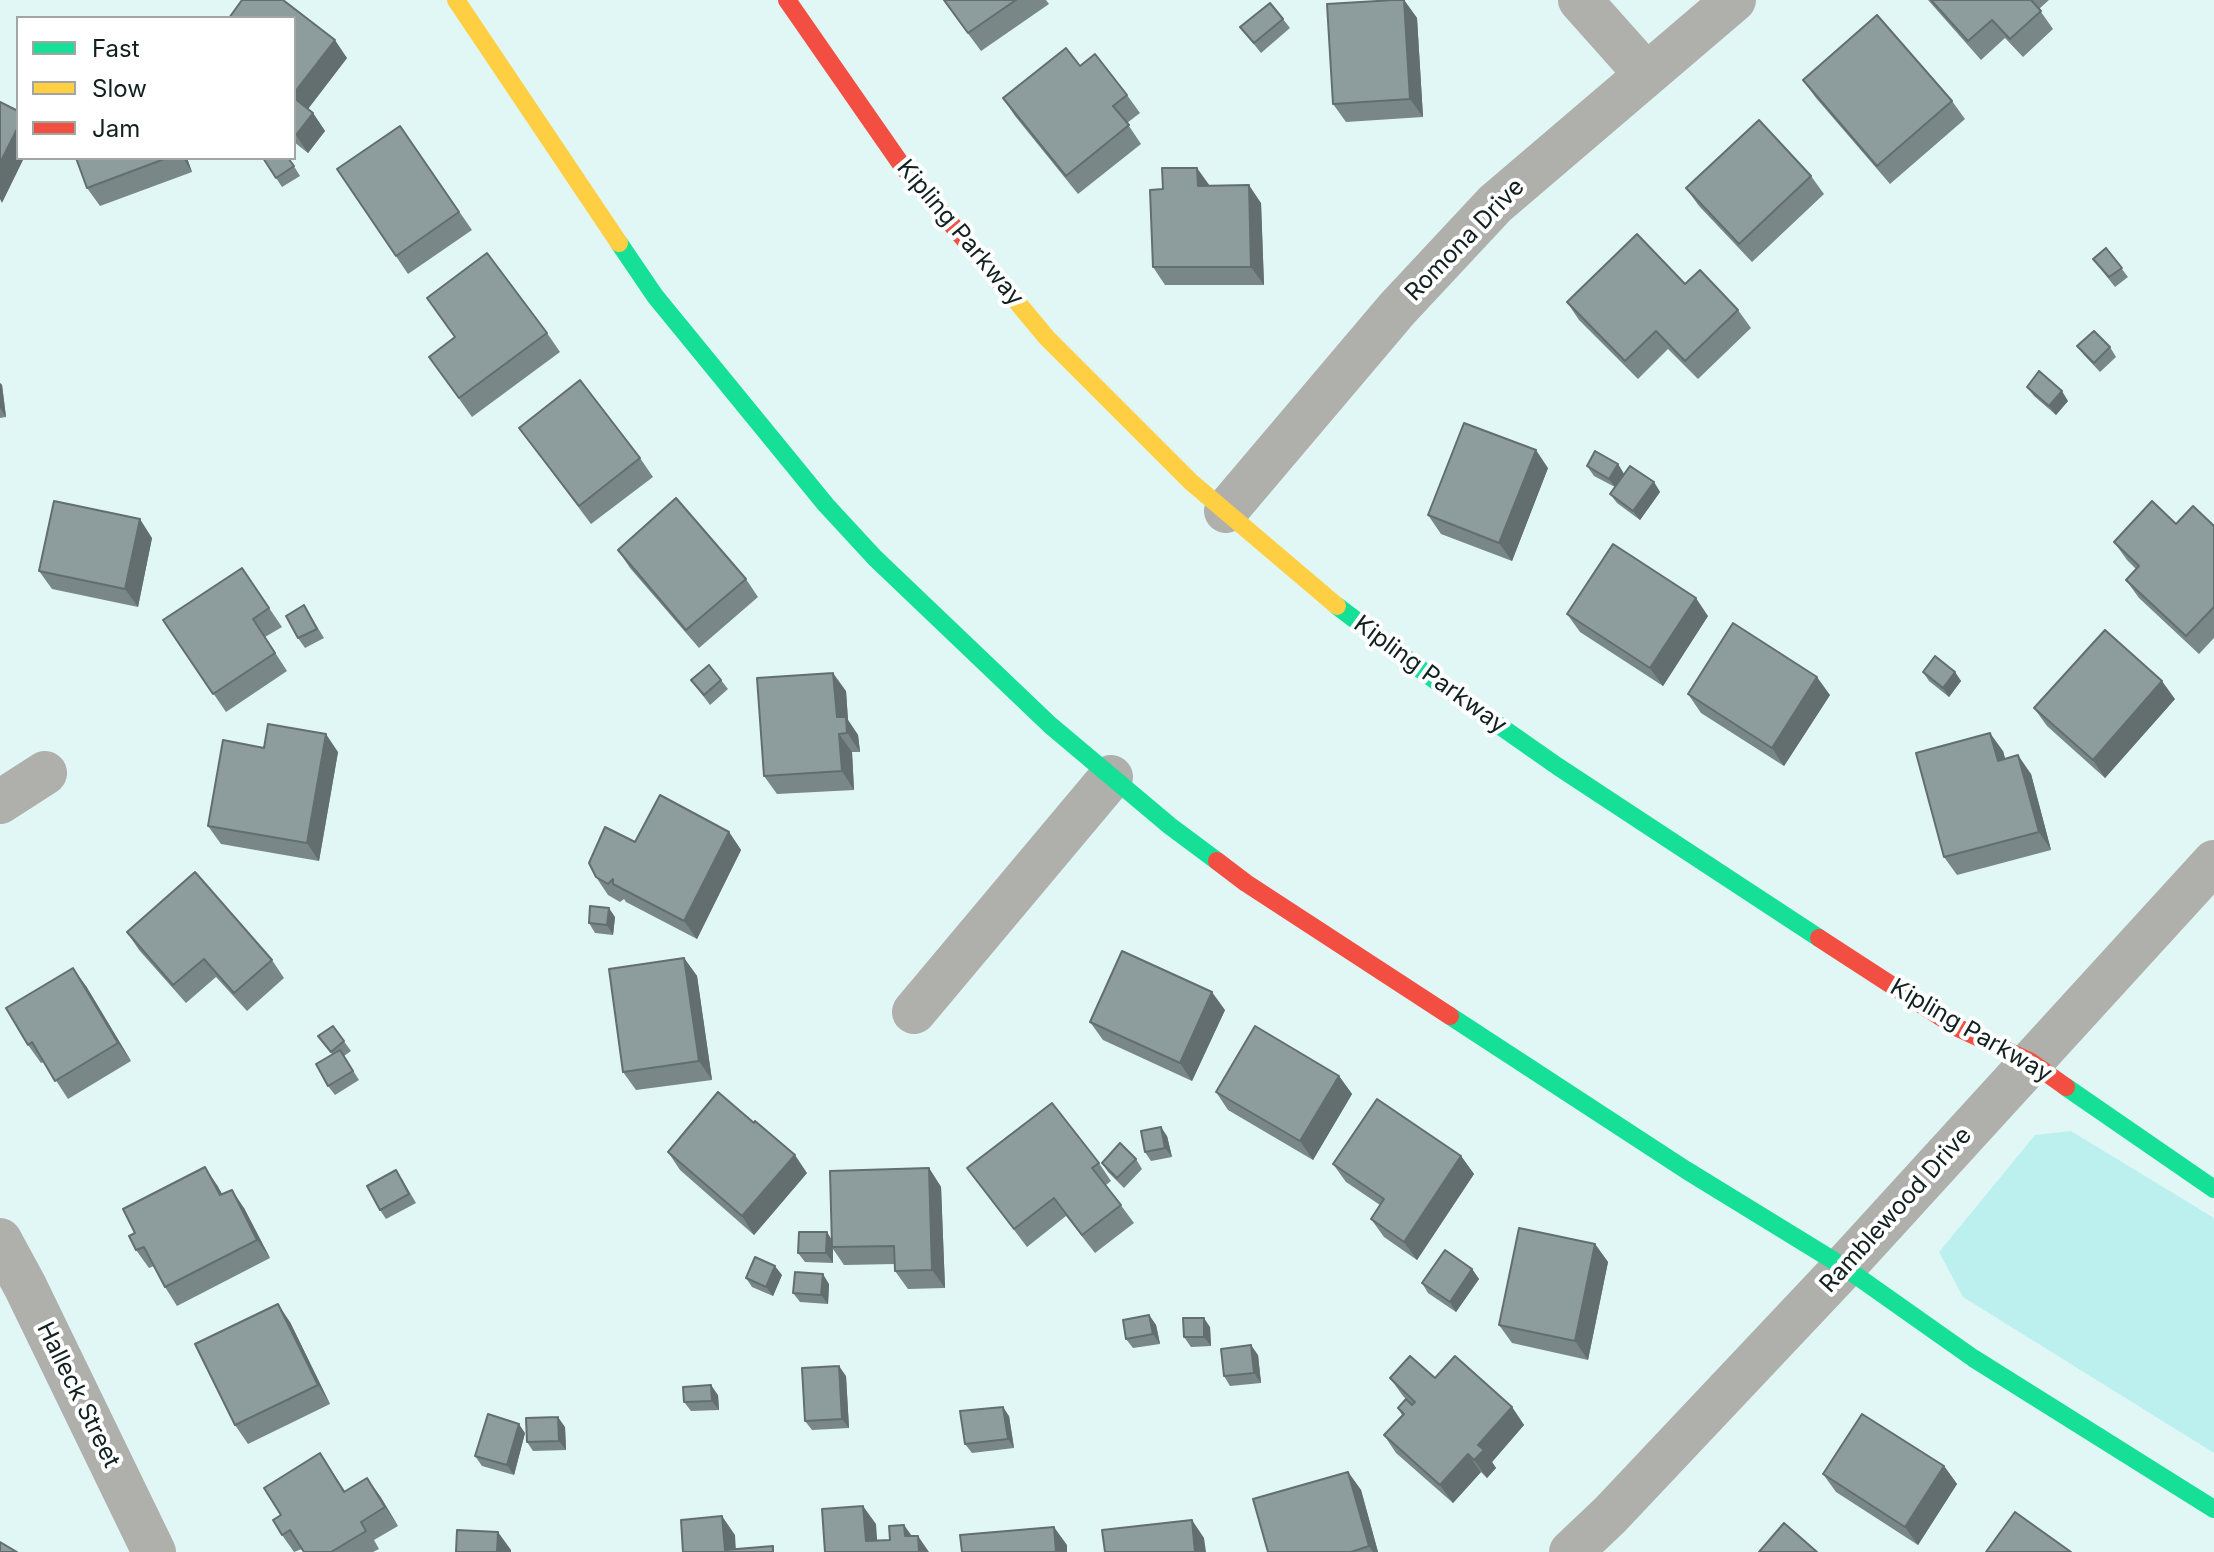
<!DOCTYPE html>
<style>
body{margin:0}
#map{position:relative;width:2214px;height:1552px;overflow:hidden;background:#e1f7f6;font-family:Inter,sans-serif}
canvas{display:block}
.legend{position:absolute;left:16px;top:16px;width:280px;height:144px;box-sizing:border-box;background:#fff;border:2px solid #a0a6a6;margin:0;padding:10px 14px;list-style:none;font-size:24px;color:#122120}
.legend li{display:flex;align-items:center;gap:16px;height:40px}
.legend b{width:40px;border:2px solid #a0a6a6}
</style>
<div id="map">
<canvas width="2214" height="1552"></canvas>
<ul class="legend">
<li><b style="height:10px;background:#16e098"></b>Fast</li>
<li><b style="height:10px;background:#ffcf43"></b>Slow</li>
<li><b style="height:10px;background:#f24e42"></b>Jam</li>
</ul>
</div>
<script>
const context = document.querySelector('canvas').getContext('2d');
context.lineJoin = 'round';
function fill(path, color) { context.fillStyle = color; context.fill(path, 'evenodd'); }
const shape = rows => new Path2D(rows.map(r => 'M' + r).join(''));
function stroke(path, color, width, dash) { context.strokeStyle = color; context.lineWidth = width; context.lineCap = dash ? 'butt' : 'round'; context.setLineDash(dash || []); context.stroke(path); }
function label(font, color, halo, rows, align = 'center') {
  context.font = font + ' Inter,sans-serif'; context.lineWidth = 8; context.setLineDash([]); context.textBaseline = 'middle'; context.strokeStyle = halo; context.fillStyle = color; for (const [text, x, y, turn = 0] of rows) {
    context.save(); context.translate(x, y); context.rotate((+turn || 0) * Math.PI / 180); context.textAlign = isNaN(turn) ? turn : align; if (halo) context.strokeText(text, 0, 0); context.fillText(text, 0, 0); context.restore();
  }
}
const green = shape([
 [2071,1131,2214,1218,2214,1453,1963,1297,1939,1252,2035,1135]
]);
const street = shape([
 [1580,0,1645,73],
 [1226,511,1397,309,1495,204,1734,0],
 [0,802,45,773],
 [914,1012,1111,777],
 [0,1240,25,1286,154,1552],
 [1571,1552,1610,1515,1844,1267,2214,862]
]);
const fast = shape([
 [619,243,655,296,826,505,875,558,1050,725,1170,826,1217,861],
 [1337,606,1440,684,1557,766,1819,938],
 [1450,1016,1686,1170,1844,1267,1973,1358,2214,1509],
 [2066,1087,2214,1189]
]);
const slow = shape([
 [456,0,619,243],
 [1002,284,1047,338,1191,482,1337,606]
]);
const jam = shape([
 [787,0,903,167,1002,284],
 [1217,861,1246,883,1450,1016],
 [1819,938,1956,1027,2031,1062,2066,1087]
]);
const wall = shape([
 [943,0,1046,0,1049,4,981,51],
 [1404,0,1417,18,1423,117,1346,122,1333,104],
 [1928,0,2049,0,2039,9,2053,29,2023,57,2005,38,1981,60],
 [294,18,347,58,308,109,313,113,325,131,308,153,294,142],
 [1283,19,1290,28,1261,53,1240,27],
 [1080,66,1127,95,1140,113,1127,123,1141,144,1078,194,1015,116,1003,98],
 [1803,80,1952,101,1965,119,1890,184,1816,98],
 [400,126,472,230,408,274,337,169],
 [76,158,187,158,192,172,100,206,87,188],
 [263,158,289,158,300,176,282,187],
 [1811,176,1824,194,1752,262,1699,206,1686,188],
 [1210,186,1261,203,1264,285,1165,285,1153,267],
 [2106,248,2128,277,2115,287,2093,259],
 [1685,284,1738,310,1751,328,1698,379,1668,349,1638,379,1579,320,1567,302],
 [547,333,560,352,472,417,429,357],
 [2077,346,2110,347,2116,357,2100,372,2084,355],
 [0,383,2,385,6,417,0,418],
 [2027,387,2068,401,2056,415,2034,396],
 [519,428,640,458,653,477,591,524],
 [1618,464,1624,474,1654,482,1660,492,1640,520,1617,503,1610,494,1615,487,1594,476,1587,466],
 [1548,468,1512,561,1441,534,1428,515],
 [2214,526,2214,638,2199,654,2139,598,2126,580,2136,569,2127,560,2114,542],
 [152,538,138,607,52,589,39,571],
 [618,550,746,579,758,597,699,648,630,568],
 [242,568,282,627,265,637,287,671,226,712,163,620],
 [304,605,324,638,305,648,298,638],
 [1567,614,1708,616,1663,686,1580,632],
 [1923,672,1955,672,1961,681,1949,697,1929,681],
 [691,680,721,680,728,689,710,705],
 [846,691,848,720,858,735,860,752,852,752,854,790,777,794,764,776],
 [1688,694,1830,695,1784,766,1701,713],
 [2175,699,2105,778,2047,726,2034,708],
 [264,748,338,752,319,861,221,844,208,826],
 [2003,751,2005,759,2031,774,2051,850,1957,875,1944,857],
 [729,832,741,850,697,939,626,902,624,899,620,902,608,895,596,877,635,842],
 [615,917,613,935,595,933,589,923],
 [127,932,272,960,284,978,247,1011,216,977,186,1003,139,950],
 [684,958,697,976,712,1080,636,1090,623,1072],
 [86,986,131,1061,68,1099,44,1062,41,1063,28,1045],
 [1225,1010,1192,1081,1103,1040,1090,1022],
 [333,1026,351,1051,344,1056,359,1080,335,1095,328,1086,332,1054,318,1036],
 [1339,1076,1352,1094,1313,1160,1228,1110,1216,1092],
 [1167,1136,1172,1157,1151,1161,1145,1152],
 [668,1152,807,1173,754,1235,680,1170],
 [1461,1156,1474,1174,1417,1260,1384,1237,1371,1219,1380,1205,1346,1182,1333,1164],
 [1136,1159,1142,1169,1124,1188,1108,1172,1102,1163],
 [1099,1163,1111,1181,1106,1185,1134,1223,1095,1253,1066,1216,1027,1247,967,1168],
 [929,1168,941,1187,945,1288,908,1289,895,1271,895,1264,844,1265,833,1249,833,1263,805,1262,798,1253,827,1232,831,1239],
 [402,1179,416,1203,386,1219,380,1210],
 [217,1185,222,1194,244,1208,270,1258,177,1306,165,1287,154,1266,149,1268,136,1250,135,1233],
 [1595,1244,1608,1262,1588,1360,1512,1343,1499,1325],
 [1472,1269,1479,1279,1456,1312,1428,1293,1422,1283],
 [782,1275,773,1296,752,1287,746,1278],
 [829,1284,828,1304,800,1302,793,1293],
 [1149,1315,1156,1325,1160,1344,1133,1348,1126,1339],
 [290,1322,330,1404,248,1444,235,1425],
 [1210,1327,1211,1346,1191,1347,1184,1337],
 [1258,1355,1261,1383,1230,1386,1224,1376],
 [846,1376,849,1428,812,1430,805,1421],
 [1390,1378,1435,1378,1512,1407,1524,1425,1492,1462,1496,1468,1487,1478,1481,1472,1453,1503,1396,1453,1384,1435,1402,1415,1398,1408,1412,1405,1403,1396],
 [718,1395,719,1410,691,1411,684,1402],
 [1009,1416,1014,1448,972,1453,965,1444],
 [565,1427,566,1450,533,1451,527,1442],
 [525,1433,514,1475,482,1466,475,1456],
 [320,1453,345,1491,380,1496,398,1526,374,1540,379,1549,373,1552,304,1552,302,1549,294,1552,282,1535,281,1515],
 [1944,1466,1957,1484,1918,1545,1836,1492,1823,1474],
 [1348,1472,1361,1490,1378,1552,1268,1552]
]);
const shadedWall = shape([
 [1404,0,1417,18,1423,117,1410,99],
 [335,40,347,58,304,114,294,99,294,93],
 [313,113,325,131,308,153,296,135],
 [18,127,18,158,24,158,2,203,0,199,0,163],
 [183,158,187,158,192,172],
 [1197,168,1210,186,1198,186],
 [1249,185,1261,203,1264,285,1251,267],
 [0,383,2,385,6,417,0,408],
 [2062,391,2068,401,2056,415,2049,406],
 [1536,450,1548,468,1512,561,1499,543],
 [1618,464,1624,474,1616,488,1609,479],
 [1654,482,1660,492,1640,520,1633,511],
 [140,519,152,538,138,607,125,589],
 [1696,598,1708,616,1663,686,1650,668],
 [1955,672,1961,681,1949,697,1943,688],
 [833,673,846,691,848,720,858,735,860,752,837,717],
 [1817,677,1830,695,1784,766,1772,748],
 [2162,681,2175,699,2105,778,2093,760],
 [1990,733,2003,751,2011,779,1998,761],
 [326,734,338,752,319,861,307,843],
 [839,734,852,752,854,790,842,771],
 [2018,755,2031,774,2051,850,2039,832],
 [729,832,741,850,697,939,684,921],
 [609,908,615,917,613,935,607,925],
 [684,958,697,976,712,1080,699,1061],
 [73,968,86,986,131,1061,118,1043],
 [1212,992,1225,1010,1192,1081,1180,1063],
 [1339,1076,1352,1094,1313,1160,1300,1141],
 [1161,1127,1167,1136,1172,1157,1165,1148],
 [795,1155,807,1173,754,1235,742,1216],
 [1461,1156,1474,1174,1417,1260,1404,1242],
 [205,1167,217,1185,233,1214,220,1195],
 [929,1168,941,1187,945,1288,932,1270],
 [232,1190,244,1208,270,1258,257,1240],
 [827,1232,833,1242,832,1247,833,1249,833,1263,826,1253],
 [1595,1244,1608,1262,1588,1360,1575,1341],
 [775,1266,782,1275,773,1296,766,1287],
 [1472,1269,1479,1279,1456,1312,1450,1302],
 [823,1274,829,1284,828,1304,821,1295],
 [278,1304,290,1322,330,1404,318,1385],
 [1149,1315,1156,1325,1160,1344,1153,1334],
 [1204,1318,1210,1327,1211,1346,1204,1337],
 [1251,1345,1258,1355,1261,1383,1254,1373],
 [839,1366,846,1376,849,1428,842,1419],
 [711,1385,718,1395,719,1410,712,1401],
 [1003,1407,1009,1416,1014,1448,1008,1439],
 [1512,1407,1524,1425,1492,1462,1496,1468,1487,1478,1474,1460,1478,1445],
 [558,1417,565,1427,566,1450,559,1441],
 [519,1424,525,1433,514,1475,507,1465],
 [1468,1454,1481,1472,1453,1503,1440,1485],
 [1944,1466,1957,1484,1918,1545,1905,1527],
 [1348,1472,1361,1490,1378,1552,1373,1552,1369,1546],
 [367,1478,380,1496,398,1526,385,1507],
 [863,1506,876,1524,878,1552,866,1541],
 [722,1516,735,1535,736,1552,725,1550],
 [1192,1520,1204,1538,1206,1552,1195,1552],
 [904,1525,917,1543,905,1536],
 [1054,1527,1067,1545,1067,1552,1056,1552],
 [498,1532,511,1550,511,1552,497,1552],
 [918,1536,929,1552,919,1552]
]);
const building = shape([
 [242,0,283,0,335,40,294,93,294,18,229,18,242,0],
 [944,0,1016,0,968,33,944,0],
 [1394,0,1404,0,1410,99,1333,104,1327,4,1394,0],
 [1931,0,2031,0,2041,11,2010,39,1992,20,1968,41,1931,0],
 [1270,3,1283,19,1254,43,1240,27,1270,3],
 [1877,15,1952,101,1877,166,1803,80,1877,15],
 [1066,48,1080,66,1095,54,1127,95,1113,106,1129,125,1066,176,1003,98,1066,48],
 [294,98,313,113,296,135,294,134,294,98],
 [0,102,18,111,18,127,0,163,0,102],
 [1759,120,1811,176,1739,244,1686,188,1759,120],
 [400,126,459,212,396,256,337,169,400,126],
 [76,158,167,158,87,188,76,158],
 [263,158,288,158,294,166,276,178,263,158],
 [1162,168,1197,168,1198,186,1249,185,1251,267,1153,267,1150,190,1163,189,1162,168],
 [1637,234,1685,284,1700,270,1738,310,1685,361,1656,331,1625,361,1567,302,1637,234],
 [2106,248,2122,268,2109,277,2093,259,2106,248],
 [487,253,547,333,459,398,429,357,455,337,427,298,487,253],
 [2094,331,2110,347,2094,363,2077,346,2094,331],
 [2039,371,2062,391,2049,406,2027,387,2039,371],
 [580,380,640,458,579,506,519,428,580,380],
 [1464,423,1536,450,1499,543,1428,515,1464,423],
 [1595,451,1618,464,1609,479,1587,466,1595,451],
 [1630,466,1654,482,1633,511,1610,494,1630,466],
 [676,498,746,579,686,630,618,550,676,498],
 [54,501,140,519,125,589,39,571,54,501],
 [2152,501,2176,524,2193,506,2214,526,2214,607,2186,636,2126,580,2139,566,2114,542,2152,501],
 [1613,544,1696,598,1650,668,1567,614,1613,544],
 [242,568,269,608,253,619,275,653,213,694,163,620,242,568],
 [304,605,317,629,298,638,286,616,304,605],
 [1733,623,1817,677,1772,748,1688,694,1733,623],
 [2105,630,2162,681,2093,760,2034,708,2105,630],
 [1935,656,1955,672,1943,688,1923,672,1935,656],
 [709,665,721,680,704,695,691,680,709,665],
 [833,673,837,717,846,717,847,733,839,734,842,771,764,776,757,678,833,673],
 [268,724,326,734,307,843,208,826,223,740,264,748,268,724],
 [1990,733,1998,761,2018,755,2039,832,1944,857,1916,753,1990,733],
 [660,795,729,832,684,921,613,884,613,879,608,884,596,877,589,863,605,827,635,842,660,795],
 [195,872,272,960,234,993,204,959,173,985,127,932,195,872],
 [590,906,609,908,607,925,589,923,590,906],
 [1122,951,1212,992,1180,1063,1090,1022,1122,951],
 [684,958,699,1061,623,1072,609,969,684,958],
 [73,968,118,1043,55,1081,32,1042,28,1045,6,1008,73,968],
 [333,1026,344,1041,331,1052,318,1036,333,1026],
 [1255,1026,1339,1076,1300,1141,1216,1092,1255,1026],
 [340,1050,353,1071,328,1086,316,1064,340,1050],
 [718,1092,754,1123,755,1121,795,1155,742,1216,668,1152,718,1092],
 [1377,1099,1461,1156,1404,1242,1371,1219,1384,1199,1333,1164,1377,1099],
 [1052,1103,1099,1163,1092,1168,1121,1205,1082,1235,1054,1198,1014,1229,967,1168,1052,1103],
 [1161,1127,1165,1148,1145,1152,1141,1131,1161,1127],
 [1120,1143,1136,1159,1117,1178,1102,1163,1120,1143],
 [205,1167,220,1195,232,1190,257,1240,165,1287,144,1247,136,1250,129,1236,135,1233,123,1209,205,1167],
 [929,1168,932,1270,895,1271,894,1246,832,1247,830,1171,929,1168],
 [396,1170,409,1194,380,1210,367,1186,396,1170],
 [1519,1228,1595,1244,1575,1341,1499,1325,1519,1228],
 [799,1232,827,1232,826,1253,798,1253,799,1232],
 [1445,1250,1472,1269,1450,1302,1422,1283,1445,1250],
 [755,1257,775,1266,766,1287,746,1278,755,1257],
 [795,1272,823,1274,821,1295,793,1293,795,1272],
 [278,1304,318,1385,235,1425,195,1344,278,1304],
 [1149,1315,1153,1334,1126,1339,1123,1320,1149,1315],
 [1183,1318,1204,1318,1204,1337,1184,1337,1183,1318],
 [1251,1345,1254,1373,1224,1376,1221,1349,1251,1345],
 [1410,1356,1435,1378,1455,1356,1512,1407,1478,1445,1484,1450,1474,1460,1468,1454,1440,1485,1384,1435,1404,1414,1398,1408,1406,1399,1412,1405,1415,1402,1390,1378,1410,1356],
 [839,1366,842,1419,805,1421,802,1368,839,1366],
 [711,1385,712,1401,684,1402,683,1387,711,1385],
 [1003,1407,1008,1439,965,1444,960,1411,1003,1407],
 [488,1414,519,1424,507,1465,475,1456,488,1414],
 [1862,1414,1944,1466,1905,1527,1823,1474,1862,1414],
 [558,1417,559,1441,527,1442,526,1418,558,1417],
 [320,1453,344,1492,367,1478,385,1507,361,1522,366,1531,331,1552,304,1552,290,1530,282,1535,273,1520,281,1515,264,1488,320,1453],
 [1348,1472,1369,1546,1351,1552,1268,1552,1253,1499,1348,1472],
 [863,1506,866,1541,890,1540,889,1526,904,1525,905,1536,918,1536,919,1552,825,1552,822,1509,863,1506],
 [2015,1512,2071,1552,1986,1552,2015,1512],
 [722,1516,725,1550,773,1546,773,1552,683,1552,681,1520,722,1516],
 [1192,1520,1195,1552,1105,1552,1102,1530,1192,1520],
 [1784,1523,1817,1552,1759,1552,1784,1523],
 [1054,1527,1056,1552,962,1552,960,1535,1054,1527],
 [457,1530,498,1532,497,1552,456,1552,457,1530],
 [0,1542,17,1552,0,1552,0,1542]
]);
const streetNames = [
 ["Kipling Parkway",960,233,50],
 ["Romona Drive",1465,240,-46],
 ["Kipling Parkway",1430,675,36],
 ["Kipling Parkway",1971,1031,30],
 ["Ramblewood Drive",1896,1210,-48],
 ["Halleck Street",78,1395,64]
];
fill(green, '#bbf0ef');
stroke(street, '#afafac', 44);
stroke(fast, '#16e098', 18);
stroke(slow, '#ffcf43', 18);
stroke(jam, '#f24e42', 18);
fill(wall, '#798787');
fill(shadedWall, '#636e6e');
fill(building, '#8d9d9d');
stroke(building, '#636e6e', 2);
label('24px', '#122120', '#fff', streetNames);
</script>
